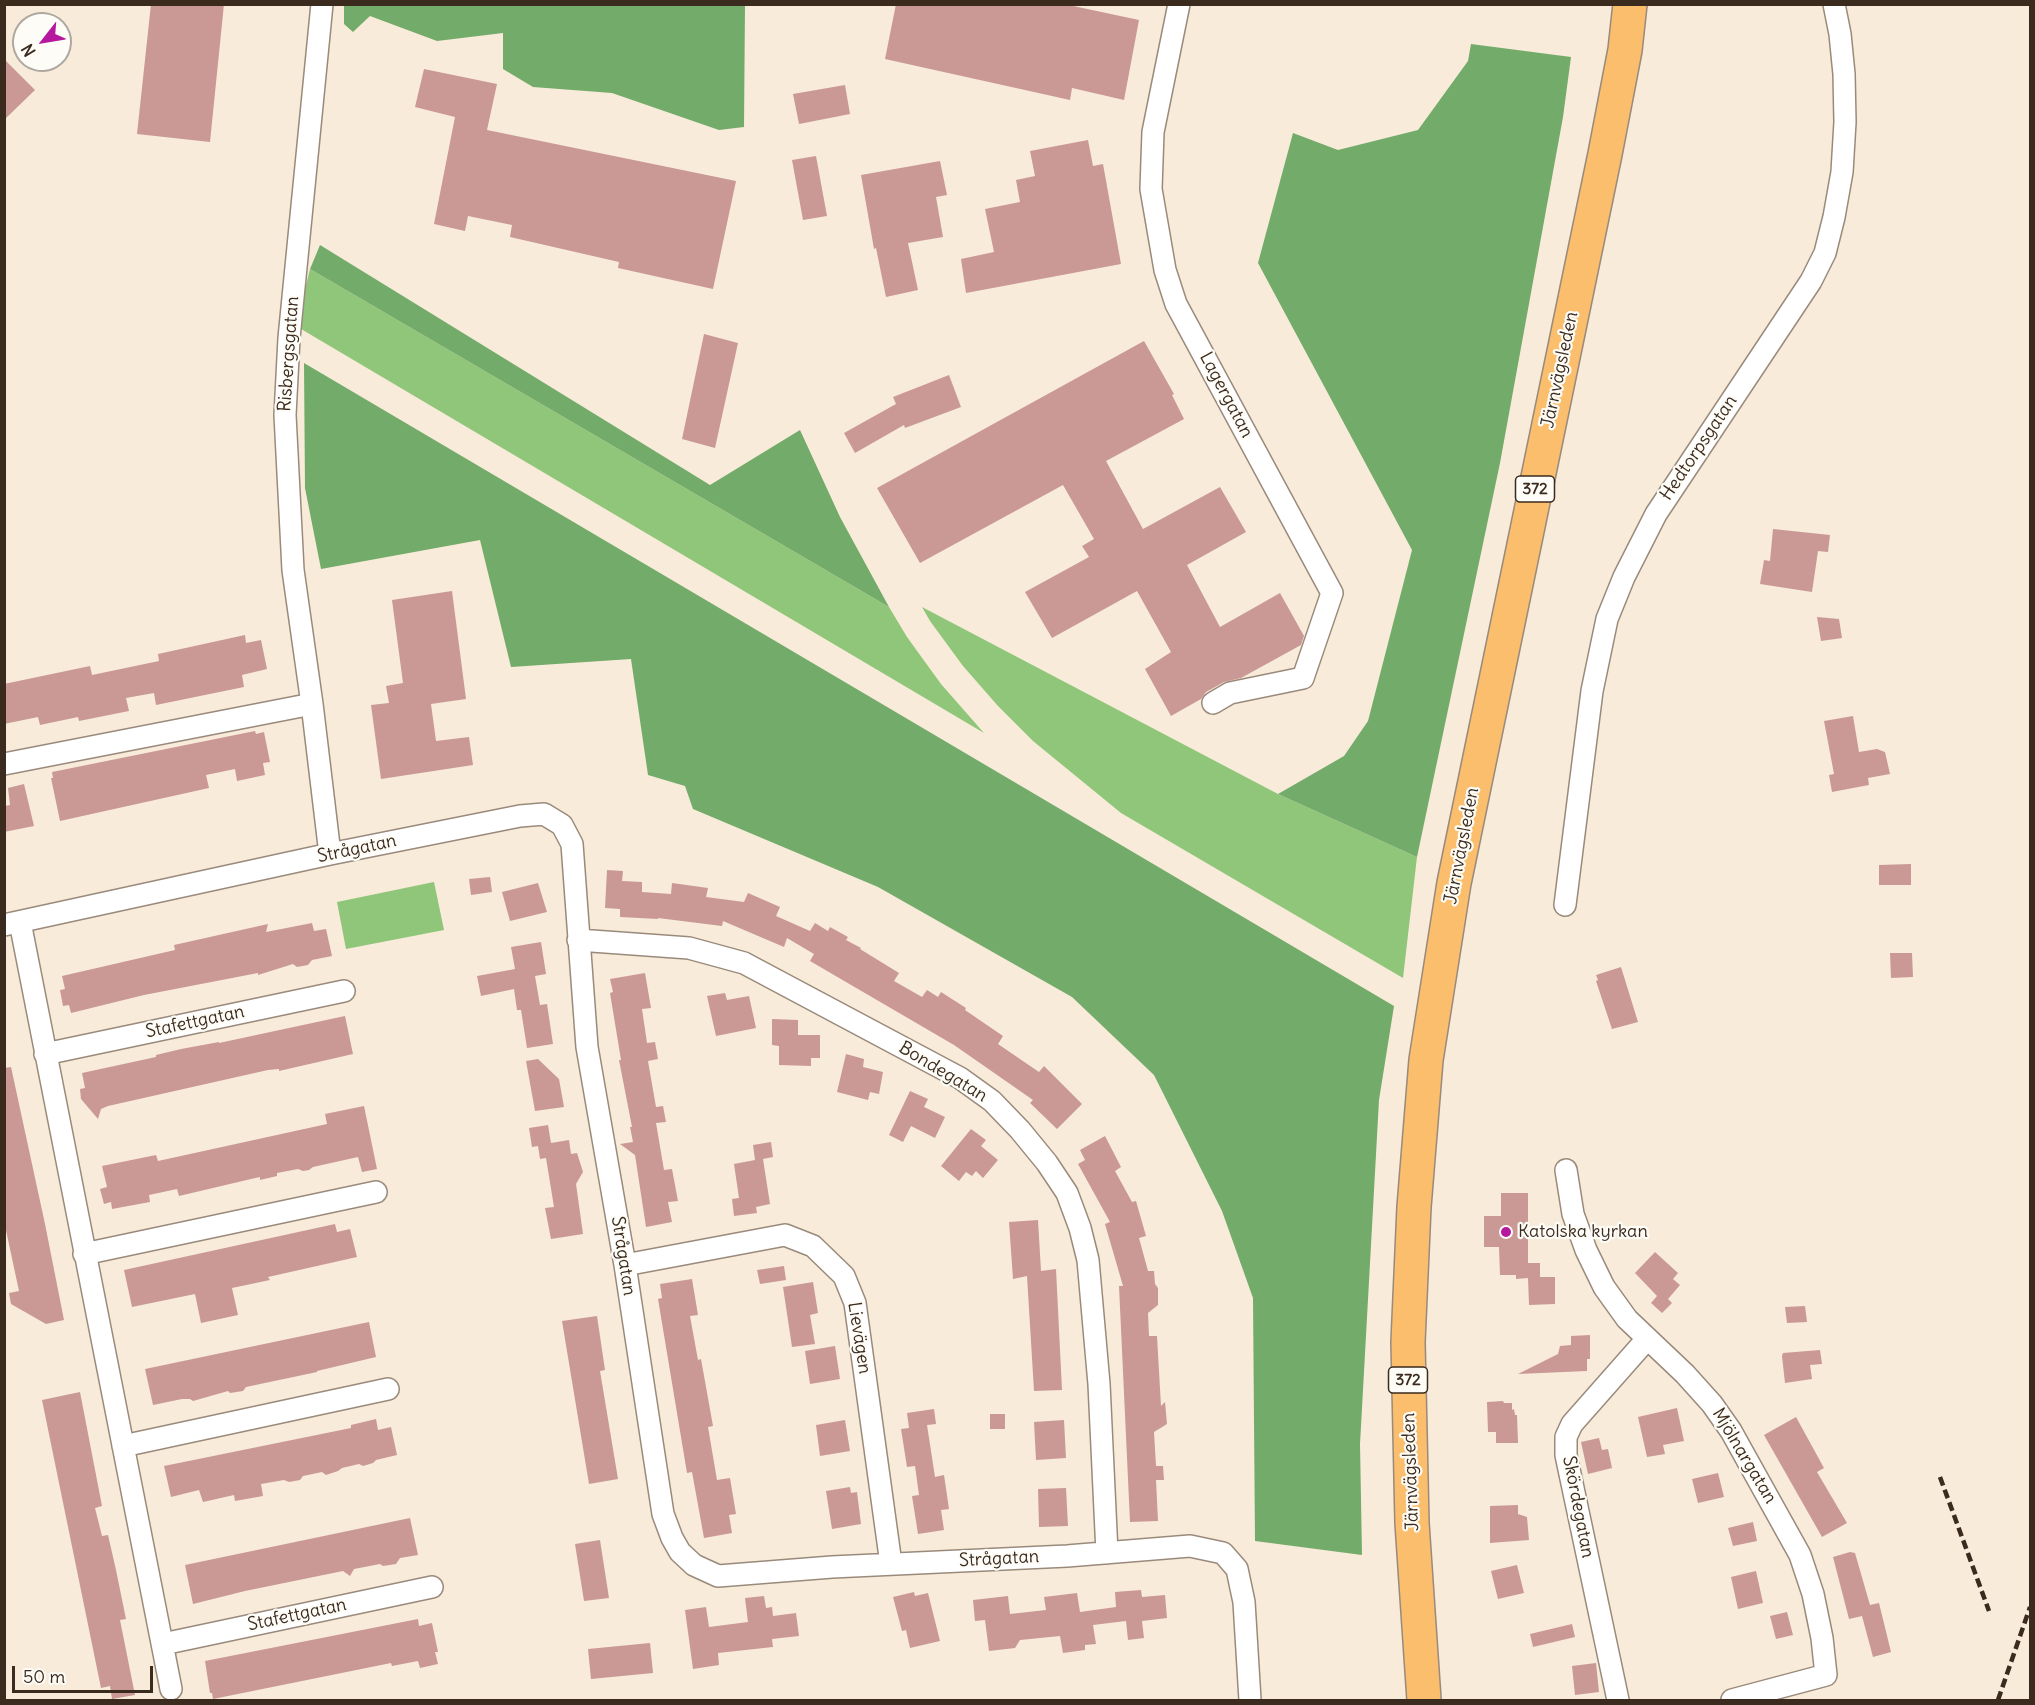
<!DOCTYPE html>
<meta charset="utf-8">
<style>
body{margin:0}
#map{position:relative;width:2035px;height:1705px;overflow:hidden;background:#f8ebd9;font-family:Delius,sans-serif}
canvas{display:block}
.frame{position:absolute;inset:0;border:6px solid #3b2a1e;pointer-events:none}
.north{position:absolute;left:12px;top:12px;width:60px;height:60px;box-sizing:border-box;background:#fdfcf7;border:2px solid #afa8a0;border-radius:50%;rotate:239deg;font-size:16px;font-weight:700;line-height:24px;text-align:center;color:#3b2a1e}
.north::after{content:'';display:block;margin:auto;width:21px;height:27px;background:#b5179e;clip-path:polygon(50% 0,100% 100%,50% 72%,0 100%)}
.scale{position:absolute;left:12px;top:1666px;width:141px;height:27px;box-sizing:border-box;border:3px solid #3b2a1e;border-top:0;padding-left:8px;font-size:18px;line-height:21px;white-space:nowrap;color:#3b2a1e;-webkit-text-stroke:4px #fdfcf7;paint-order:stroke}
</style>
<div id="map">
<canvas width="2035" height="1705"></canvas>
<div class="frame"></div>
<div class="north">N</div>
<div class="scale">50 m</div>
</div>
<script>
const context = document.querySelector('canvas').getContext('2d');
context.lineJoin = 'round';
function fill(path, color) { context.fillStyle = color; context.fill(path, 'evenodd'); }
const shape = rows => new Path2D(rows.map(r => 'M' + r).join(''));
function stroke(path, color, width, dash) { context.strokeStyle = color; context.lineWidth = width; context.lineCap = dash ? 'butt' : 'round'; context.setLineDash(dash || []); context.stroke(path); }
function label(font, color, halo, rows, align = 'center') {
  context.font = font + ' Delius,sans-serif'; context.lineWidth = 4.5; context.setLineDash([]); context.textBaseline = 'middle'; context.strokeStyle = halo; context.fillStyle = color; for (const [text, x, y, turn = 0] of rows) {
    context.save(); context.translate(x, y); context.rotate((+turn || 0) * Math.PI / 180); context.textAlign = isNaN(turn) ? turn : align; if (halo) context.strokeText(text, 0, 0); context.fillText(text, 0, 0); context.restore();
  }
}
const green = shape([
 [310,269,889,607,907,637,941,684,984,733,296,326],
 [922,607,1278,794,1417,857,1403,978,1121,813,1033,741,998,706,963,666,930,621],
 [434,882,444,930,346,949,337,902]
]);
const forest = shape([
 [344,5,745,5,744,127,719,130,612,93,533,87,503,69,503,33,437,41,370,16,353,32,344,24],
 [1471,44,1571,57,1563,117,1500,463,1417,857,1278,794,1344,756,1368,721,1412,550,1258,263,1293,133,1338,150,1418,130,1468,61],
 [320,245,710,485,800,430,840,517,889,607,310,269],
 [304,363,1394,1006,1379,1100,1360,1444,1362,1555,1255,1541,1253,1298,1222,1211,1154,1075,1072,997,878,887,693,809,685,786,648,775,631,659,511,667,480,540,321,569,305,488]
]);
const building = shape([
 [151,4,224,4,210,142,137,134],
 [896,4,1064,4,1139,20,1124,100,1072,88,1070,100,885,59],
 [4,59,35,90,4,120],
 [424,69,497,84,487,130,736,181,713,289,618,268,619,262,510,237,512,225,468,216,465,231,434,224,455,117,415,107],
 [845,85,850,114,799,124,793,94],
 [1088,140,1093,166,1103,164,1121,264,966,293,961,259,994,252,985,209,1020,202,1016,180,1035,176,1030,151],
 [816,156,827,216,803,220,792,160],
 [940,161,947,195,936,197,943,237,908,243,918,290,886,297,876,248,874,249,861,175],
 [704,334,738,343,715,448,682,439],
 [1144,341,1174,394,1172,395,1184,419,1106,461,1143,529,1220,487,1246,532,1187,565,1220,627,1280,593,1304,636,1301,645,1241,678,1224,682,1206,692,1201,699,1171,716,1145,669,1171,652,1137,591,1052,638,1025,592,1089,557,1082,546,1094,539,1063,485,920,563,877,488],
 [949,375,961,407,905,428,904,425,855,453,844,433,896,404,893,397],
 [1773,529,1830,535,1828,552,1818,551,1812,592,1760,584,1764,560,1770,561],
 [452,591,466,699,431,704,436,741,469,737,473,765,381,779,371,705,389,703,386,686,403,683,392,600],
 [1817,617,1839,619,1842,638,1821,641],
 [245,635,246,643,261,640,267,669,242,675,244,687,156,705,154,693,126,698,129,711,79,721,78,717,40,725,38,717,4,724,4,684,90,666,92,675,159,661,158,654],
 [1853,716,1859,752,1877,749,1885,752,1890,774,1868,778,1869,785,1832,792,1829,775,1834,774,1824,721],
 [255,731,256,734,264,732,270,762,263,763,265,775,237,781,235,769,206,775,209,788,60,821,51,778,53,778,52,772],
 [24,784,34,826,4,832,4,806,10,805,8,788],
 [1911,864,1911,885,1879,885,1879,865],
 [607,870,623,871,622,881,642,882,642,892,671,894,672,883,708,888,706,897,744,902,748,893,780,907,776,916,810,931,815,923,828,931,830,927,848,937,846,940,861,948,860,949,899,973,894,981,922,997,927,990,938,997,941,992,966,1008,965,1010,1003,1036,998,1044,1039,1072,1044,1066,1082,1104,1057,1129,1030,1103,1033,1100,954,1045,810,961,814,954,787,938,784,947,723,921,722,926,658,918,658,919,620,917,620,909,605,908],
 [490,877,492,892,471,895,469,879],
 [538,883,547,912,510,921,502,892],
 [312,923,314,931,326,929,332,956,312,960,308,965,297,967,293,964,258,975,258,973,144,995,71,1013,69,1005,63,1006,60,990,65,989,62,976,175,950,174,945,268,924,266,932],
 [541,942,546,974,535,976,540,1005,547,1004,553,1044,527,1048,521,1010,517,1010,514,989,481,996,477,976,515,969,511,947],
 [1890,953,1912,953,1913,977,1891,978],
 [1621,967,1638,1022,1612,1029,1596,981,1598,980,1596,975],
 [645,973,651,1008,642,1009,647,1043,655,1042,658,1059,648,1061,656,1107,663,1106,666,1122,656,1123,664,1170,672,1169,678,1201,668,1202,672,1222,646,1227,635,1155,620,1144,633,1142,630,1127,632,1127,619,1060,621,1060,610,993,613,992,610,979],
 [725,993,727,1000,749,996,756,1028,716,1036,707,996],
 [345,1016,353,1054,279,1071,279,1069,268,1070,108,1106,101,1109,98,1119,81,1099,80,1089,85,1088,82,1073,156,1057,156,1055,181,1049,219,1042,219,1043],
 [772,1019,798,1020,798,1035,820,1035,820,1058,811,1058,811,1066,779,1065,779,1046,772,1045],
 [846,1054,864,1059,863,1067,883,1072,879,1094,870,1092,868,1100,837,1092],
 [538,1059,559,1079,564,1107,535,1111,526,1061],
 [11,1067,45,1224,64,1320,46,1324,11,1304,9,1293,19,1291,4,1221,4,1068],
 [910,1091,928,1099,924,1107,945,1117,935,1138,911,1126,903,1142,889,1135],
 [364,1106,377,1169,362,1172,358,1157,313,1167,309,1170,303,1171,298,1169,277,1173,277,1176,260,1180,260,1177,251,1179,179,1196,177,1189,149,1195,150,1202,112,1209,111,1202,104,1204,100,1189,107,1187,102,1166,156,1155,158,1161,327,1124,325,1114],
 [548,1125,551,1143,569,1140,571,1154,577,1153,583,1172,576,1184,583,1234,551,1239,545,1208,554,1207,546,1158,540,1159,538,1146,532,1147,529,1128],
 [971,1129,986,1140,981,1146,998,1160,983,1178,976,1171,972,1176,966,1172,959,1181,941,1166],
 [1105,1136,1121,1167,1115,1171,1132,1202,1136,1201,1146,1236,1139,1238,1148,1271,1154,1271,1155,1284,1158,1288,1158,1305,1148,1313,1149,1336,1157,1336,1161,1406,1165,1402,1167,1424,1154,1432,1156,1466,1163,1466,1164,1480,1156,1480,1158,1521,1130,1522,1119,1286,1123,1286,1105,1224,1110,1222,1078,1164,1085,1160,1080,1150],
 [771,1142,773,1157,763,1159,770,1204,756,1207,757,1213,734,1216,732,1199,739,1198,734,1164,755,1160,753,1145],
 [1501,1193,1528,1193,1528,1263,1540,1263,1540,1277,1555,1277,1555,1304,1529,1305,1528,1278,1516,1279,1516,1275,1500,1275,1499,1247,1484,1247,1484,1216,1501,1216],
 [1038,1220,1041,1271,1056,1269,1062,1390,1034,1391,1027,1276,1013,1279,1009,1222],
 [335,1224,337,1232,350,1229,357,1257,268,1277,270,1280,232,1288,238,1315,201,1323,195,1294,132,1307,124,1270],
 [1655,1252,1678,1273,1673,1279,1680,1285,1668,1299,1672,1303,1662,1313,1651,1303,1657,1296,1635,1273],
 [784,1266,786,1280,760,1284,757,1270],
 [692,1279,698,1315,690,1316,698,1360,701,1359,713,1426,708,1427,717,1480,730,1478,736,1514,729,1515,732,1533,704,1538,692,1472,687,1473,658,1299,662,1298,660,1284],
 [813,1282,818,1313,810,1315,815,1344,792,1347,783,1287],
 [1805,1306,1807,1322,1787,1323,1785,1307],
 [597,1316,605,1370,600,1371,618,1479,589,1484,562,1321],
 [369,1322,376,1357,317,1371,317,1372,246,1387,243,1391,230,1393,228,1391,193,1401,190,1399,182,1399,153,1405,145,1369],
 [1590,1335,1590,1359,1587,1359,1587,1371,1518,1374,1558,1354,1560,1346,1571,1345,1571,1336],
 [835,1346,840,1379,810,1384,805,1351],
 [1820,1350,1822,1364,1810,1365,1812,1379,1785,1383,1782,1356,1783,1353],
 [80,1392,102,1506,95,1508,102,1536,108,1535,116,1570,126,1619,120,1620,135,1695,112,1699,110,1686,101,1688,42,1400],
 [1503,1401,1504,1403,1512,1403,1512,1410,1514,1409,1515,1415,1517,1415,1518,1443,1496,1443,1496,1432,1488,1432,1487,1402],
 [1677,1408,1684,1441,1663,1445,1665,1454,1647,1457,1638,1417],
 [934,1409,936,1424,927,1425,935,1477,944,1475,949,1509,941,1510,944,1530,918,1534,912,1496,919,1495,915,1466,907,1467,901,1429,909,1428,907,1413],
 [990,1414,1005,1414,1005,1429,990,1429],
 [1796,1417,1824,1468,1817,1472,1847,1523,1822,1537,1764,1435],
 [376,1419,378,1430,391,1427,397,1455,376,1460,373,1463,363,1466,359,1464,342,1468,338,1471,326,1475,322,1472,303,1476,300,1480,289,1482,284,1480,261,1484,263,1496,235,1501,234,1495,203,1502,199,1490,171,1497,164,1466,351,1428,351,1425],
 [845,1420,850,1451,820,1456,816,1425],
 [1064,1420,1066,1458,1036,1460,1034,1422],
 [1599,1438,1602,1450,1608,1449,1612,1468,1588,1474,1581,1442],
 [1718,1473,1724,1497,1698,1503,1692,1479],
 [850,1487,851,1493,857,1492,861,1524,832,1529,826,1491],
 [1066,1488,1068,1526,1039,1527,1038,1489],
 [1518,1505,1518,1514,1527,1517,1529,1540,1490,1543,1490,1506],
 [410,1518,418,1555,400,1558,396,1564,383,1566,380,1564,354,1569,350,1576,343,1571,245,1591,193,1604,185,1565],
 [1753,1522,1757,1541,1733,1546,1728,1528],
 [600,1540,609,1598,584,1601,575,1544],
 [1850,1552,1855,1553,1870,1605,1879,1603,1891,1652,1873,1657,1862,1616,1849,1619,1833,1557],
 [1517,1565,1524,1593,1498,1599,1491,1571],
 [1756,1571,1763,1603,1738,1609,1731,1577],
 [1141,1590,1142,1597,1165,1595,1167,1618,1142,1621,1144,1638,1128,1640,1126,1621,1093,1625,1096,1644,1085,1645,1085,1650,1063,1653,1060,1636,1020,1640,1015,1648,989,1651,985,1620,975,1621,973,1600,1008,1596,1010,1614,1046,1610,1044,1597,1077,1593,1080,1612,1116,1607,1115,1592],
 [914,1592,915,1596,928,1593,940,1641,910,1648,906,1630,902,1631,893,1597],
 [764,1596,766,1608,772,1607,773,1616,796,1613,799,1636,772,1639,773,1647,718,1653,719,1665,693,1669,685,1610,706,1607,709,1627,748,1622,745,1598],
 [1787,1612,1793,1635,1776,1639,1770,1616],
 [418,1619,419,1626,432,1623,438,1652,435,1652,438,1664,420,1668,418,1661,392,1666,391,1663,213,1699,212,1693,210,1693,205,1661],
 [1572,1624,1575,1637,1533,1647,1530,1634],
 [650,1643,653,1673,591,1679,588,1649],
 [1596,1663,1599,1692,1575,1695,1572,1666]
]);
const street = shape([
 [322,4,289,338,285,415,293,570,312,704,330,854],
 [1179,4,1153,132,1151,189,1165,270,1176,304,1332,593,1303,678,1230,693,1213,703],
 [4,764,312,704],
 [1565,905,1592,691,1607,619,1624,577,1656,514,1811,281,1825,253,1834,217,1842,172,1845,122,1844,74,1840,34,1834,4],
 [20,922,171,1689],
 [4,925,330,854,520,816,544,814,562,825,572,844,587,1047,625,1265,663,1514,672,1538,680,1552,694,1565,718,1576,832,1567,1067,1556,1190,1546,1223,1553,1237,1569,1244,1602,1250,1700],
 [578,940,689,948,744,963,960,1078,992,1101,1020,1130,1047,1163,1067,1193,1080,1228,1088,1260,1099,1384,1107,1553],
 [45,1054,344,991],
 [1566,1170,1573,1214,1586,1250,1604,1287,1627,1319,1685,1374,1712,1404,1731,1431,1800,1555,1813,1594,1822,1638,1826,1675,1732,1700],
 [84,1254,376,1192],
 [625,1265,785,1235,813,1246,844,1276,855,1303,891,1564],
 [123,1446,388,1389],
 [163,1644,432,1587],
 [1618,1700,1566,1455,1566,1437,1572,1424,1647,1339]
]);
const primary = shape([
 [1424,1700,1412,1523,1408,1342,1414,1207,1426,1060,1454,883,1605,154,1625,50,1630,4]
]);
const rail = shape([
 [1940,1477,1989,1611],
 [1998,1700,2030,1607]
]);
const markers = [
 [1506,1232,6,"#b5179e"]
];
const shields = [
 [1535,489,39],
 [1408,1380,39]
];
const shieldNames = [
 ["372",1535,489],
 ["372",1408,1380]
];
const streetNames = [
 ["Risbergsgatan",289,354,-86],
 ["Järnvägsleden",1560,370,-78],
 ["Lagergatan",1226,395,62],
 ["Hedtorpsgatan",1699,448,-56],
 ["Järnvägsleden",1462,846,-79],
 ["Strågatan",357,849,-12],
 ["Stafettgatan",195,1022,-12],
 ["Bondegatan",943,1072,31],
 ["Strågatan",623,1256,81],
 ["Lievägen",859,1338,81],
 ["Mjölnargatan",1744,1456,59],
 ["Järnvägsleden",1411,1472,-92],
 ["Skördegatan",1578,1507,79],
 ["Strågatan",999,1559,-3],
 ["Stafettgatan",297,1615,-12]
];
const poiNames = [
 ["Katolska kyrkan",1518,1232]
];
fill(green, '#8fc67a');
fill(forest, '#73ab6a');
fill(building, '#ca9995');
stroke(street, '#9a8a7c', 24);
stroke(primary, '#9a8a7c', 36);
stroke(street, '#fff', 21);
stroke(primary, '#fabe6d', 33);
stroke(rail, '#3b2a1e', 4.5, [9, 4.5]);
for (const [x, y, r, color] of markers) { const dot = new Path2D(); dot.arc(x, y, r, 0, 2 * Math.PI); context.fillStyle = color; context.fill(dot); stroke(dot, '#fdfcf7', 2); }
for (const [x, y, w] of shields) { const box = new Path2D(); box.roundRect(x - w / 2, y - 13, w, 26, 4.5); context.fillStyle = '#fdfcf7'; context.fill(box); stroke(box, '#3b2a1e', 1.5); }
label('bold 16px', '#3b2a1e', null, shieldNames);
label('18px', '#3b2a1e', '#fdfcf7', streetNames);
label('18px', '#3b2a1e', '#fdfcf7', poiNames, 'left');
</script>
